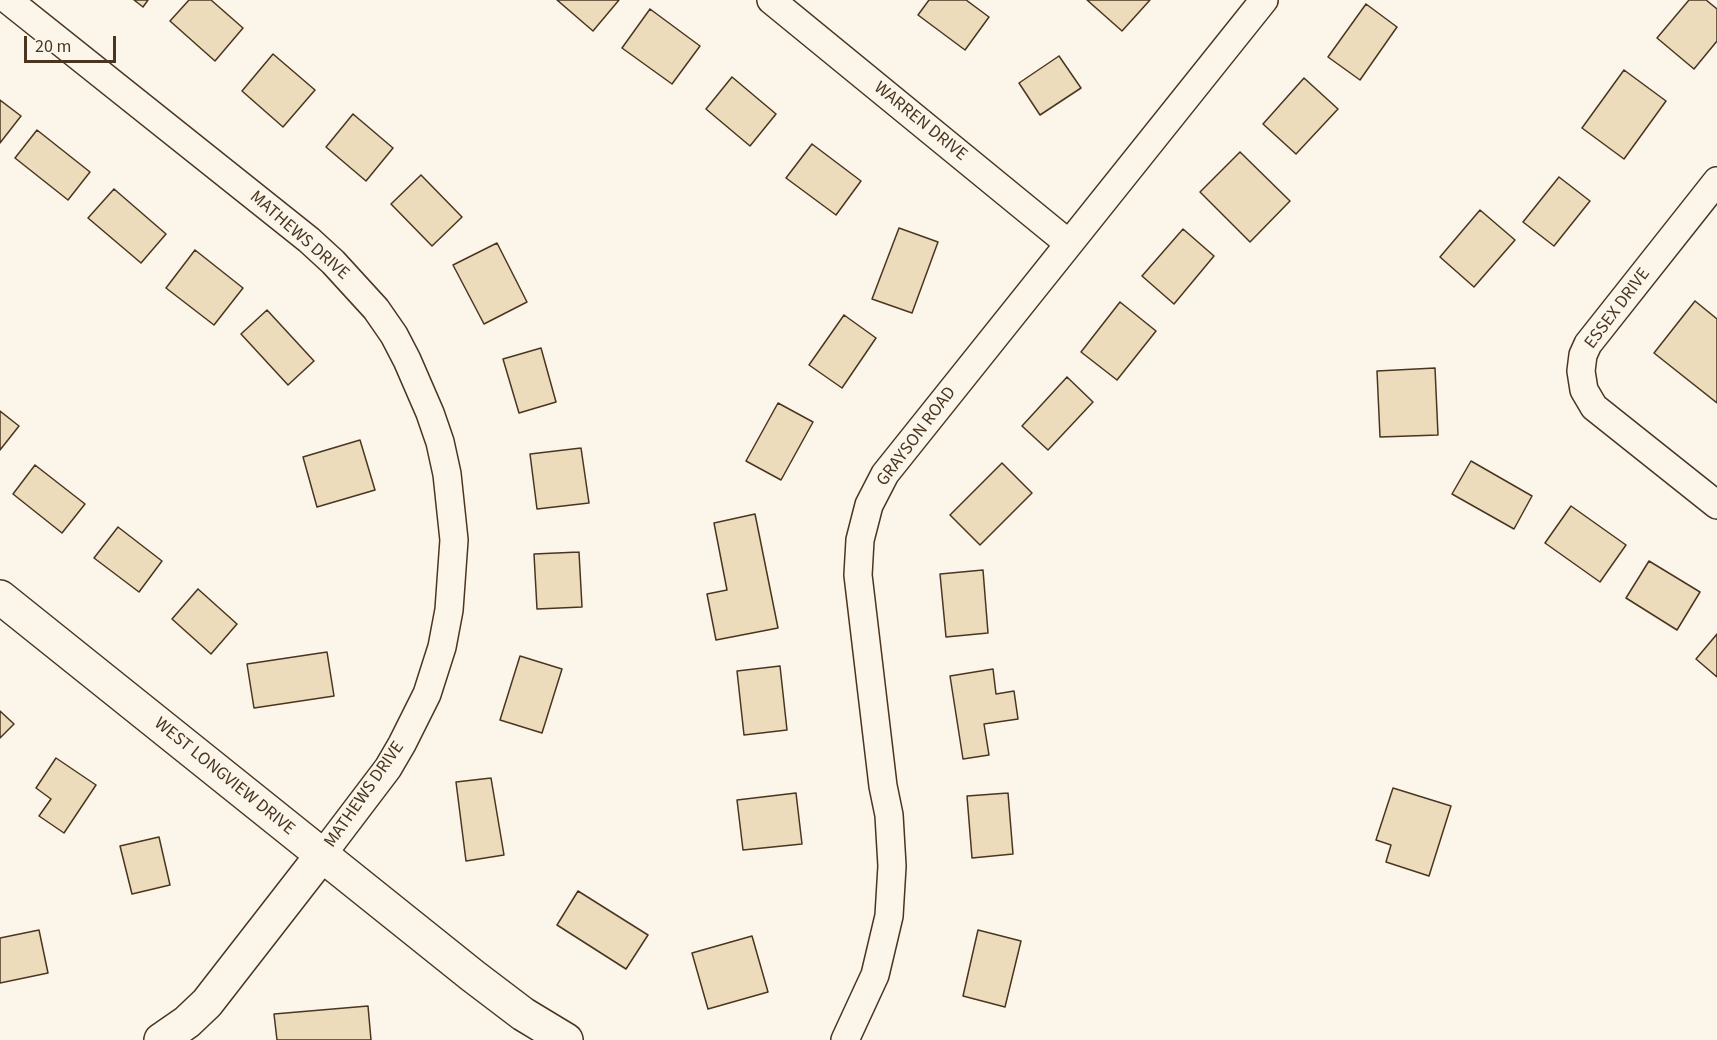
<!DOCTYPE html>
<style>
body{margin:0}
#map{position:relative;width:1717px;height:1040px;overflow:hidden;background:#fbf6e9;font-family:"Source Sans 3",sans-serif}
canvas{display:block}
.scale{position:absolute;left:24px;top:36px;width:92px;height:27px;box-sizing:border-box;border:3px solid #4a3520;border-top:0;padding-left:8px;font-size:18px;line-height:21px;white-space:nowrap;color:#4a3520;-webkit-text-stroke:4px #fbf6e9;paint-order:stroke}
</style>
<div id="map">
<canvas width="1717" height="1040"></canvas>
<div class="scale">20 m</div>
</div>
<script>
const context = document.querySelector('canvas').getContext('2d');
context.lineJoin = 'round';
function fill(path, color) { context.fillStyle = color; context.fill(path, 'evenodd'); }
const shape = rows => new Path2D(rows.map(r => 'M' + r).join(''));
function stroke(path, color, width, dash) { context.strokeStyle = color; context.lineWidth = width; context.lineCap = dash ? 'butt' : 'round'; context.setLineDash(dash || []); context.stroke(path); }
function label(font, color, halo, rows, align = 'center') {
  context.font = font + ' "Source Sans 3",sans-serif'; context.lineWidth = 4.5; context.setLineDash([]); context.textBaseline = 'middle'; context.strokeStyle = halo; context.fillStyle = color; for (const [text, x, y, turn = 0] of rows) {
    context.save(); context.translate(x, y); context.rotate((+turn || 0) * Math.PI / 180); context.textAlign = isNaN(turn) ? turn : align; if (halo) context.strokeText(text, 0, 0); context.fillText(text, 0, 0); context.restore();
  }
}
const building = shape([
 [134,0,148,0,143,7,134,0],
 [189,0,211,0,243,28,215,61,170,21,189,0],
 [557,0,619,0,593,31,557,0],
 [929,0,966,0,989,17,965,50,918,15,929,0],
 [1087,0,1150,0,1122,31,1087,0],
 [1689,0,1706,0,1717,9,1717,41,1694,69,1657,38,1689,0],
 [1366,4,1397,27,1360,80,1328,57,1366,4],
 [650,9,700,46,672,84,622,48,650,9],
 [273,54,315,90,283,127,242,91,273,54],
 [1059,56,1081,88,1040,115,1019,83,1059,56],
 [1624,70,1666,101,1624,159,1582,128,1624,70],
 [732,77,776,114,750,146,706,109,732,77],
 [1304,78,1338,109,1296,154,1263,124,1304,78],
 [0,100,21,116,0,143,0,100],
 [353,114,393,148,366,181,326,147,353,114],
 [37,130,90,172,68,200,15,158,37,130],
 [812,144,861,181,836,215,786,178,812,144],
 [1240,152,1290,201,1250,242,1200,192,1240,152],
 [421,175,462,217,432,246,391,204,421,175],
 [1559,177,1590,201,1554,246,1523,222,1559,177],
 [114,189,166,234,141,263,88,218,114,189],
 [1480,210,1515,240,1474,287,1440,257,1480,210],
 [899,228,938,242,912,313,872,299,899,228],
 [1183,229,1214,256,1174,304,1142,276,1183,229],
 [497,243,527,302,484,324,453,265,497,243],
 [195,250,243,288,214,325,166,288,195,250],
 [1695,301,1717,319,1717,403,1654,353,1695,301],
 [1120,302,1156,331,1117,380,1081,352,1120,302],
 [267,310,314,361,288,385,241,334,267,310],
 [844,315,876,338,842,388,809,365,844,315],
 [541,348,556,402,519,413,503,359,541,348],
 [1435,368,1438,435,1380,437,1377,371,1435,368],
 [1067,377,1093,402,1048,450,1022,426,1067,377],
 [778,403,813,422,781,480,746,461,778,403],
 [0,411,19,426,0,450,0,411],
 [360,440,375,490,317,507,303,457,360,440],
 [581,448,589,503,537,509,530,454,581,448],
 [1471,461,1532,496,1514,529,1452,494,1471,461],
 [1002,463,1032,493,980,545,950,515,1002,463],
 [35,465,85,504,62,533,13,494,35,465],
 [1571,506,1626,545,1600,582,1545,543,1571,506],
 [755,514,778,628,716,640,707,594,727,590,714,523,755,514],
 [118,527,162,561,139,592,94,558,118,527],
 [579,552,582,607,537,609,534,554,579,552],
 [1649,561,1700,592,1677,630,1626,598,1649,561],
 [983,570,988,633,946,637,940,574,983,570],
 [198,589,237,624,211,654,172,619,198,589],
 [1717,634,1717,677,1696,659,1717,634],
 [327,652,334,696,254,708,247,664,327,652],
 [520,656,562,669,542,733,500,720,520,656],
 [780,666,787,730,744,735,737,671,780,666],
 [993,669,996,694,1014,691,1018,719,984,724,989,755,963,759,950,676,993,669],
 [0,711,14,724,0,738,0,711],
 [56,758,96,785,64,833,39,816,51,799,36,788,56,758],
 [491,778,504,855,466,861,456,782,491,778],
 [1393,788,1451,806,1429,876,1386,862,1391,845,1376,840,1393,788],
 [796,793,802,844,743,850,737,800,796,793],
 [1008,793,1013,854,972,858,967,796,1008,793],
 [159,837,170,885,132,894,120,846,159,837],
 [578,891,648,935,626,969,557,925,578,891],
 [39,930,48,973,0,983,0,938,39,930],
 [978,930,1021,941,1005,1007,963,996,978,930],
 [752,936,768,992,708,1009,692,953,752,936],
 [368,1006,371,1040,277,1040,274,1014,368,1006]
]);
const street = shape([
 [8,0,309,240,333,262,376,309,394,335,407,360,430,413,440,442,447,474,454,540,449,610,442,647,427,694,402,744,388,768,322,855],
 [771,0,1068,243],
 [1717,181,1588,344,1583,355,1581,371,1584,390,1594,407,1717,505],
 [845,1040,875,975,889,916,892,866,889,815,883,786,858,575,860,540,869,505,885,474,1264,0]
]);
const secondary = shape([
 [0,597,473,976,523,1014,566,1040],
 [161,1040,187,1022,207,1003,322,855]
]);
const streetNames = [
 ["WARREN DRIVE",920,122,39],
 ["MATHEWS DRIVE",299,236,41],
 ["ESSEX DRIVE",1618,309,-53],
 ["GRAYSON ROAD",917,437,-53],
 ["WEST LONGVIEW DRIVE",224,777,39],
 ["MATHEWS DRIVE",365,795,-55]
];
fill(building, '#ecdcbc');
stroke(building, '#4a3520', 1.5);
stroke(street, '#4a3520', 30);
stroke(secondary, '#4a3520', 36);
stroke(street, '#fbf6e9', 27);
stroke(secondary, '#fbf6e9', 33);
label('18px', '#4a3520', '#fbf6e9', streetNames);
</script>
